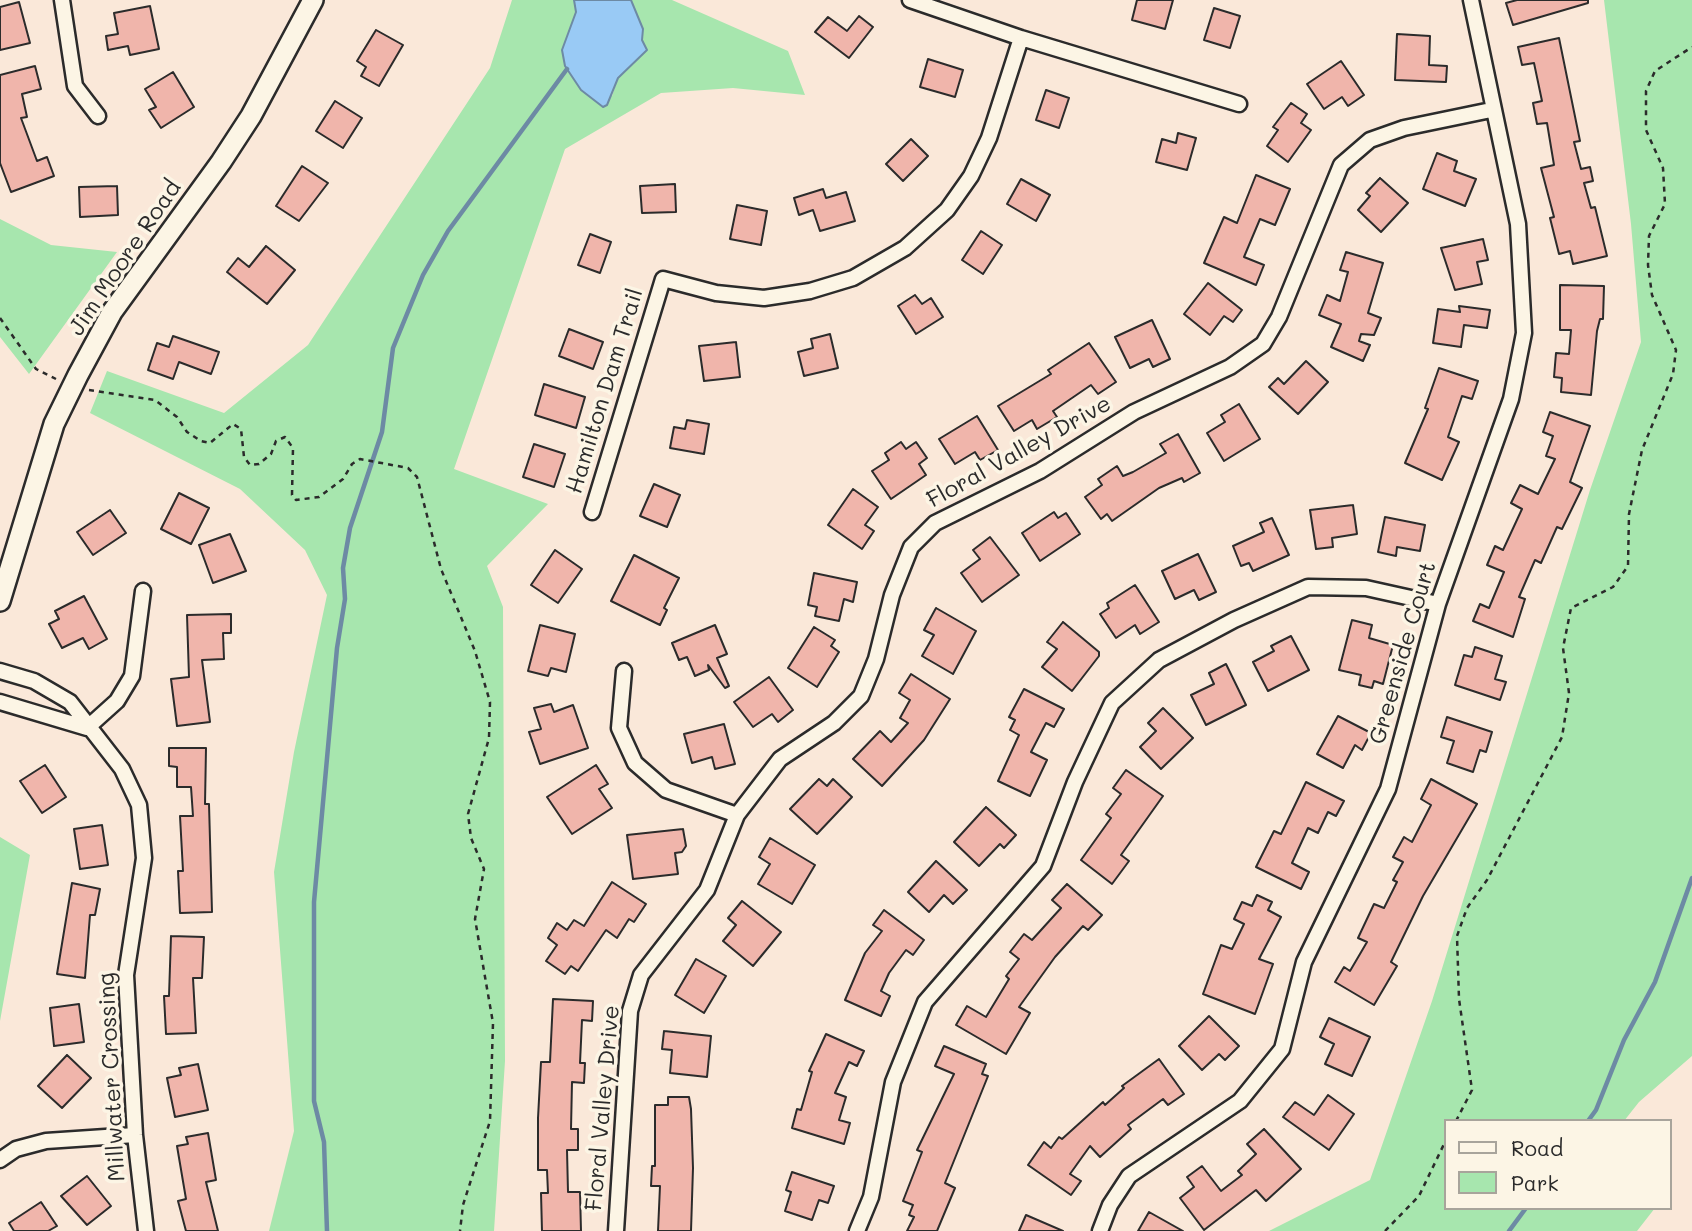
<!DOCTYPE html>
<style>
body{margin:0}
#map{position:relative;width:1692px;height:1231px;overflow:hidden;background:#fae8d9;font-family:Mali,sans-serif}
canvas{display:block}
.legend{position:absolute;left:1444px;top:1119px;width:228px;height:91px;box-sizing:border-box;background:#fcf5e5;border:2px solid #a8a49b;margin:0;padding:9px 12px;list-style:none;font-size:21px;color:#2b2b2b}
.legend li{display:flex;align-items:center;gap:14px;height:35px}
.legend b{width:35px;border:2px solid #a8a49b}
</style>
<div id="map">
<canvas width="1692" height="1231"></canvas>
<ul class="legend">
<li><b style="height:9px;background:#fcf5e5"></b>Road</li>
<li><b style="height:19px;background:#a7e6ae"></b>Park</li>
</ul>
</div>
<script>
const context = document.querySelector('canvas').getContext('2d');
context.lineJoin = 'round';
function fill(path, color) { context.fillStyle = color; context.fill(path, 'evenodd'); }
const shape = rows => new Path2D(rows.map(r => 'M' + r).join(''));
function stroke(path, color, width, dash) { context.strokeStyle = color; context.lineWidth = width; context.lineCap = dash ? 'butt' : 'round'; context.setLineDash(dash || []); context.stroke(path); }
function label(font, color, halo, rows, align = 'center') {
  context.font = font + ' Mali,sans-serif'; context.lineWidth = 7; context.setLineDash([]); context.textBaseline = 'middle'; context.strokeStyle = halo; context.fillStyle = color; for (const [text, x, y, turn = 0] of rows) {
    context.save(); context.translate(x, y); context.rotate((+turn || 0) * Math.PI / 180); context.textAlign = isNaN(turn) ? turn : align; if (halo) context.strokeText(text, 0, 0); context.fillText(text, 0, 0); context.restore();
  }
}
const green = shape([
 [512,0,574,0,576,12,562,50,565,66,581,90,612,96,618,78,647,50,642,40,643,29,631,0,672,0,788,51,805,95,733,88,661,93,565,149,454,469,548,504,487,566,503,607,505,1061,494,1231,269,1231,294,1131,274,872,294,752,327,595,305,550,240,489,90,413,107,371,224,413,308,345,490,68],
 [1604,0,1692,0,1692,1056,1639,1102,1624,1121,1445,1121,1445,1208,1655,1208,1637,1231,1269,1231,1370,1180,1432,1001,1590,490,1641,342,1631,224],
 [0,219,51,245,117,252,29,374,0,337],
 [0,837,30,855,0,1021]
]);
const water = shape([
 [574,0,631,0,643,29,642,40,647,50,618,78,607,105,603,107,581,90,565,66,562,50,576,12,574,0]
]);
const stream = shape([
 [1588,1121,1596,1110,1624,1040,1655,982,1692,878],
 [327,1231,324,1142,314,1101,314,902,337,648,345,599,343,568,350,528,382,432,393,348,423,275,448,231,567,69],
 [1509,1231,1526,1208]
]);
const building = shape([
 [1137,0,1173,0,1165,29,1132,20,1137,0],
 [1517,0,1588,0,1588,3,1513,25,1506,3,1517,0],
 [19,2,30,43,0,50,0,7,19,2],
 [150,6,159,49,130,55,128,46,108,50,106,36,118,34,114,13,150,6],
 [1214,8,1240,16,1230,48,1204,40,1214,8],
 [859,16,873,27,849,58,815,32,828,17,847,31,859,16],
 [376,30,403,45,379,86,361,76,366,67,357,61,376,30],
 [1397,34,1430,36,1429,65,1447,66,1446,82,1395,80,1397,34],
 [1559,38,1580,141,1574,142,1581,169,1590,167,1593,181,1584,183,1591,208,1595,207,1607,256,1573,264,1570,251,1559,254,1550,218,1554,217,1541,168,1554,165,1547,123,1537,124,1533,103,1542,101,1534,63,1522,65,1518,47,1559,38],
 [928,59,963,70,955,97,920,87,928,59],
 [1341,61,1364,95,1348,106,1342,97,1324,109,1307,84,1341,61],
 [35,66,41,89,22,94,27,117,21,118,37,161,47,157,54,176,11,192,0,163,0,75,35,66],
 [173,72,194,107,161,128,149,110,156,107,145,89,173,72],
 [1046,90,1069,98,1059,128,1036,120,1046,90],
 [335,101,362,118,343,148,316,131,335,101],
 [1291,103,1307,114,1301,123,1311,130,1288,162,1267,146,1278,130,1273,127,1291,103],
 [1178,133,1196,138,1187,170,1156,162,1162,139,1176,143,1178,133],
 [911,139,928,156,903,181,886,164,911,139],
 [1437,153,1457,161,1454,171,1476,179,1465,206,1423,189,1437,153],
 [302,166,328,183,299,221,276,206,302,166],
 [1256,175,1290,189,1275,225,1260,219,1244,257,1264,265,1256,285,1204,263,1224,217,1237,223,1256,175],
 [1380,178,1408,203,1381,232,1358,210,1370,196,1366,193,1380,178],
 [1021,179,1050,195,1036,221,1007,204,1021,179],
 [675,184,676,212,642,213,640,186,675,184],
 [117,186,118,215,80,217,79,187,117,186],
 [823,189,826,198,846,192,855,221,820,231,813,210,799,215,794,198,823,189],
 [737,205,767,211,761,245,730,239,737,205],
 [981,231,1002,245,983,274,962,260,981,231],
 [590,234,611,242,600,273,578,265,590,234],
 [1483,239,1488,260,1477,262,1482,284,1455,290,1441,248,1483,239],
 [266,246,295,270,267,304,227,272,238,258,249,267,266,246],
 [1346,252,1383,263,1368,313,1381,318,1374,335,1361,334,1359,341,1370,345,1363,361,1331,347,1341,324,1319,315,1327,295,1340,301,1348,272,1340,270,1346,252],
 [1208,283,1242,310,1233,322,1224,316,1210,335,1184,314,1208,283],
 [1560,285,1604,286,1603,319,1600,319,1597,331,1591,395,1561,392,1562,378,1554,377,1556,353,1569,354,1571,330,1560,330,1560,285],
 [915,295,922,304,931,298,943,317,916,334,898,306,915,295],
 [1459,306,1490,310,1487,328,1464,325,1461,347,1433,343,1438,309,1460,312,1459,306],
 [1152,320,1170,359,1153,367,1149,359,1130,368,1115,337,1152,320],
 [569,329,603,342,593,369,559,356,569,329],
 [830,334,838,368,804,376,798,352,813,348,811,339,830,334],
 [173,336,219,352,211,374,179,362,173,379,148,370,157,343,169,347,173,336],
 [736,342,740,377,704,381,699,346,736,342],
 [1089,343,1116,382,1098,394,1091,385,1053,411,1057,417,1037,429,1032,420,1014,431,998,406,1051,374,1048,370,1089,343],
 [1306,361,1328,382,1298,414,1269,387,1278,378,1284,384,1306,361],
 [1439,368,1478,381,1472,399,1462,396,1448,437,1459,442,1442,480,1405,463,1428,409,1425,408,1439,368],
 [544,384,585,397,576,428,535,415,544,384],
 [1239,404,1260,439,1224,461,1207,433,1225,422,1221,415,1239,404],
 [1550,412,1590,426,1570,482,1582,488,1562,529,1557,527,1541,563,1535,560,1519,597,1525,599,1513,637,1473,621,1480,604,1489,608,1504,572,1487,565,1495,546,1503,550,1522,509,1511,503,1520,485,1538,494,1555,459,1546,456,1553,436,1543,432,1550,412],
 [977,416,998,450,980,460,975,452,955,464,939,439,977,416],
 [687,420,709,424,704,454,670,448,674,427,685,429,687,420],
 [1178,434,1200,473,1184,482,1182,478,1159,488,1112,521,1107,514,1101,519,1085,497,1102,485,1098,479,1117,466,1123,476,1133,472,1166,453,1160,444,1178,434],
 [901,442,906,449,916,442,927,458,919,464,926,475,891,499,872,471,889,460,885,453,901,442],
 [534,444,565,454,554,487,523,477,534,444],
 [654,484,680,495,667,527,640,516,654,484],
 [853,489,878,507,865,525,874,531,862,549,828,525,853,489],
 [179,493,209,508,191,544,161,529,179,493],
 [1353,505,1357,534,1332,538,1333,547,1316,549,1310,510,1353,505],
 [110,510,126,533,93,555,77,532,110,510],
 [1054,512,1058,518,1066,513,1080,534,1040,561,1022,533,1054,512],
 [1385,517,1425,525,1420,551,1397,547,1396,556,1378,552,1385,517],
 [1272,518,1289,555,1253,571,1249,563,1241,566,1233,546,1264,532,1260,523,1272,518],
 [230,534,246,571,213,583,199,545,230,534],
 [990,537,1019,575,982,602,961,573,980,559,973,550,990,537],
 [555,550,582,569,558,603,531,585,555,550],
 [1198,554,1216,592,1199,600,1194,590,1175,599,1162,571,1198,554],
 [634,555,679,578,664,608,667,610,660,625,611,601,634,555],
 [814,573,857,582,853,602,844,599,839,621,815,616,817,607,808,605,814,573],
 [1135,585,1159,622,1140,634,1135,625,1116,638,1100,614,1109,608,1107,603,1135,585],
 [84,596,107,639,89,649,83,638,62,648,49,624,59,619,55,611,84,596],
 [936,608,976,631,953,674,922,656,934,635,924,630,936,608],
 [231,614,231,633,223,633,224,659,202,660,210,722,177,726,171,679,189,677,187,615,231,614],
 [1352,620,1372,625,1369,638,1393,645,1383,684,1374,681,1372,688,1359,685,1361,675,1339,670,1352,620],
 [1063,622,1099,652,1099,656,1072,691,1042,667,1057,649,1047,642,1063,622],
 [540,625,575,634,566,672,551,668,548,676,528,671,540,625],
 [715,625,727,654,717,658,729,686,725,688,708,665,709,670,695,676,687,657,679,660,672,643,715,625],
 [814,627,835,640,831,646,839,652,817,687,788,668,814,627],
 [1291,636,1309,670,1268,691,1253,662,1274,651,1271,646,1291,636],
 [1475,647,1502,656,1495,679,1506,682,1500,700,1455,685,1464,655,1472,657,1475,647],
 [1226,664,1246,705,1206,725,1191,695,1214,684,1209,673,1226,664],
 [911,674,950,699,924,740,882,786,853,759,880,731,891,742,908,723,900,718,910,700,899,693,911,674],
 [769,677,793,710,778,722,772,714,753,727,734,702,769,677],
 [1024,689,1064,709,1054,727,1046,723,1031,752,1047,760,1030,796,998,781,1019,735,1010,730,1015,720,1009,717,1024,689],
 [551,704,554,712,573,705,588,748,540,764,529,732,541,729,534,708,551,704],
 [1163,708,1193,738,1161,769,1140,747,1156,731,1148,723,1163,708],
 [1338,716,1371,733,1362,750,1355,745,1343,768,1317,754,1338,716],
 [1447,717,1492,732,1486,752,1480,750,1473,772,1447,763,1454,741,1441,737,1447,717],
 [724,724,735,764,715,769,712,757,692,763,684,734,724,724],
 [169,748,206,748,205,804,209,804,212,912,180,913,178,871,183,871,180,816,193,816,191,787,177,787,177,767,169,766,169,748],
 [45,765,66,797,42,813,20,781,45,765],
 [596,765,608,784,599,789,612,808,572,834,547,797,596,765],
 [1126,770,1163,796,1121,855,1129,861,1112,884,1081,860,1111,818,1106,814,1121,794,1113,788,1126,770],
 [819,779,827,786,833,779,852,797,817,834,790,809,819,779],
 [1431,779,1477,804,1423,896,1391,962,1397,966,1374,1005,1335,982,1344,967,1350,971,1367,942,1358,938,1374,904,1384,908,1397,882,1393,880,1403,862,1393,857,1404,837,1412,842,1431,805,1421,799,1431,779],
 [1306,782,1344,801,1336,816,1328,812,1318,833,1308,828,1292,863,1309,872,1301,889,1256,867,1274,831,1281,834,1306,782],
 [986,807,1016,835,1004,848,1000,844,979,866,954,842,986,807],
 [102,825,108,865,80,869,74,829,102,825],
 [683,829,686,846,682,852,675,853,678,874,633,879,627,835,683,829],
 [770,838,815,865,792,904,758,884,770,864,759,857,770,838],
 [936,861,967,890,953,904,944,895,929,912,908,892,936,861],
 [612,882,646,904,634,922,629,919,617,938,606,930,578,971,571,966,565,974,546,961,557,945,548,938,557,923,567,930,574,920,584,926,612,882],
 [72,883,100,889,95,915,90,915,85,978,57,974,72,883],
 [1067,884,1102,915,1088,930,1083,926,1055,957,1019,1007,1030,1013,1006,1054,956,1025,967,1006,986,1017,1009,979,1006,976,1019,959,1010,952,1024,934,1032,940,1061,908,1052,900,1067,884],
 [1257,895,1272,902,1268,910,1281,917,1259,959,1273,964,1255,1014,1203,994,1221,945,1232,949,1244,924,1234,919,1242,902,1252,906,1257,895],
 [742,901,781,932,753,966,723,941,736,925,728,918,742,901],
 [884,910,924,940,913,955,906,950,889,973,881,991,890,996,881,1016,845,1000,865,953,882,931,873,925,884,910],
 [171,936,204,937,202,978,193,978,196,1033,166,1034,164,996,169,996,171,936],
 [696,959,726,976,704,1013,675,995,696,959],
 [553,999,593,1001,592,1021,582,1020,580,1063,585,1063,584,1083,572,1082,571,1129,578,1129,578,1150,567,1150,568,1192,580,1192,581,1231,542,1231,541,1193,548,1193,547,1170,538,1170,538,1118,541,1062,550,1062,553,999],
 [79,1004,84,1042,54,1046,50,1008,79,1004],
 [1209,1016,1239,1046,1225,1060,1219,1054,1202,1070,1179,1046,1209,1016],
 [1329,1018,1370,1037,1352,1076,1325,1064,1334,1044,1320,1037,1329,1018],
 [664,1031,711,1036,707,1077,670,1073,672,1050,662,1049,664,1031],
 [826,1034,864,1051,857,1066,849,1062,835,1093,846,1097,839,1120,850,1123,844,1144,792,1128,797,1109,801,1110,812,1072,809,1071,826,1034],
 [944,1046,986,1064,982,1074,988,1076,945,1183,955,1188,937,1231,907,1231,914,1217,909,1215,913,1205,903,1201,922,1152,917,1150,954,1074,935,1066,944,1046],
 [67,1055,91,1078,62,1108,38,1086,67,1055],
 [1159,1059,1184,1094,1168,1105,1163,1099,1128,1125,1131,1129,1100,1157,1090,1146,1070,1174,1081,1181,1071,1195,1028,1165,1044,1142,1051,1148,1059,1137,1062,1139,1103,1102,1105,1105,1124,1088,1122,1086,1159,1059],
 [198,1064,208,1110,175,1117,167,1078,181,1075,179,1068,198,1064],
 [1328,1095,1354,1114,1329,1150,1283,1117,1295,1102,1314,1115,1328,1095],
 [668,1097,689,1097,691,1109,693,1168,691,1231,658,1231,660,1186,651,1186,652,1166,655,1166,655,1105,668,1105,668,1097],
 [1264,1129,1301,1169,1266,1201,1256,1190,1204,1230,1180,1198,1194,1187,1187,1177,1202,1166,1221,1191,1242,1175,1238,1171,1256,1154,1247,1144,1264,1129],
 [208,1133,216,1180,206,1182,218,1231,186,1231,178,1201,186,1199,177,1146,188,1144,186,1137,208,1133],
 [792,1172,834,1186,828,1203,819,1200,812,1220,785,1211,791,1192,786,1190,792,1172],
 [87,1176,111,1206,87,1225,61,1196,87,1176],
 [41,1202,57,1226,48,1231,14,1231,9,1223,41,1202],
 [1149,1212,1183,1231,1138,1231,1149,1212],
 [1026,1215,1063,1231,1019,1231,1026,1215]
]);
const path = shape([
 [0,318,36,369,56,379],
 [89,390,155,400,177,417,187,432,201,441,210,443,233,424,241,429,244,457,250,465,259,464,271,454,276,441,285,437,293,448,292,495,296,500,319,497,343,479,352,464,360,459,408,468,417,477,441,569,475,651,490,702,489,738,468,814,471,838,484,869,475,919,493,1023,490,1121,463,1205,460,1231],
 [1456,1121,1472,1090,1459,999,1457,936,1467,908,1487,880,1562,737,1569,693,1563,648,1571,608,1613,587,1628,566,1629,514,1642,450,1673,374,1676,350,1652,295,1648,265,1649,236,1665,204,1663,168,1646,130,1646,91,1655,71,1692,47],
 [1385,1231,1419,1196,1445,1142]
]);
const street = shape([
 [62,0,75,86,98,116],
 [910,0,1021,38,1239,104],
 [592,512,663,279,716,293,764,298,810,291,853,278,905,248,947,210,971,176,989,138,1021,38],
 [0,671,34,681,70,702,122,769,139,805,144,858,126,975,135,1135,146,1231],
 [624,671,619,728,635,763,666,790,737,815],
 [0,702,87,728],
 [87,728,117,701,132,676,143,591],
 [0,1160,16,1149,46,1141,135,1135],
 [616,1231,630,1011,641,975,707,890,737,815,780,759,834,723,861,696,876,659,892,595,911,547,935,523,1040,471,1134,412,1230,367,1263,344,1279,317,1341,165,1370,140,1404,128,1491,110],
 [857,1231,871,1197,893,1082,925,1002,1043,866,1075,782,1112,703,1159,660,1234,620,1308,587,1366,588,1438,604],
 [1100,1231,1110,1205,1129,1176,1240,1101,1282,1049,1304,962,1388,789,1438,604,1511,399,1524,333,1518,224,1471,0]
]);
const secondary = shape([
 [0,601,54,424,78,375,112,312,221,162,251,116,313,0]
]);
const streetNames = [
 ["Jim Moore Road",125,258,-56],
 ["Hamilton Dam Trail",605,391,-73],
 ["Floral Valley Drive",1019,452,-29],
 ["Greenside Court",1403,653,-74],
 ["Millwater Crossing",112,1077,-93],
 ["Floral Valley Drive",603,1108,-85]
];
fill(green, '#a7e6ae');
fill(water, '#99caf5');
stroke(water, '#6d8aa4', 2);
stroke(stream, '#6d8aa4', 4.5);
fill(building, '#f0b5ab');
stroke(building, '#2b2b2b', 2);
stroke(street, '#2b2b2b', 19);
stroke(secondary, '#2b2b2b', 24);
stroke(path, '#2b2b2b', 2.5, [5, 5]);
stroke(street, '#fcf5e5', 14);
stroke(secondary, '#fcf5e5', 19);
label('23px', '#2b2b2b', '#fcf5e5', streetNames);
</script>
